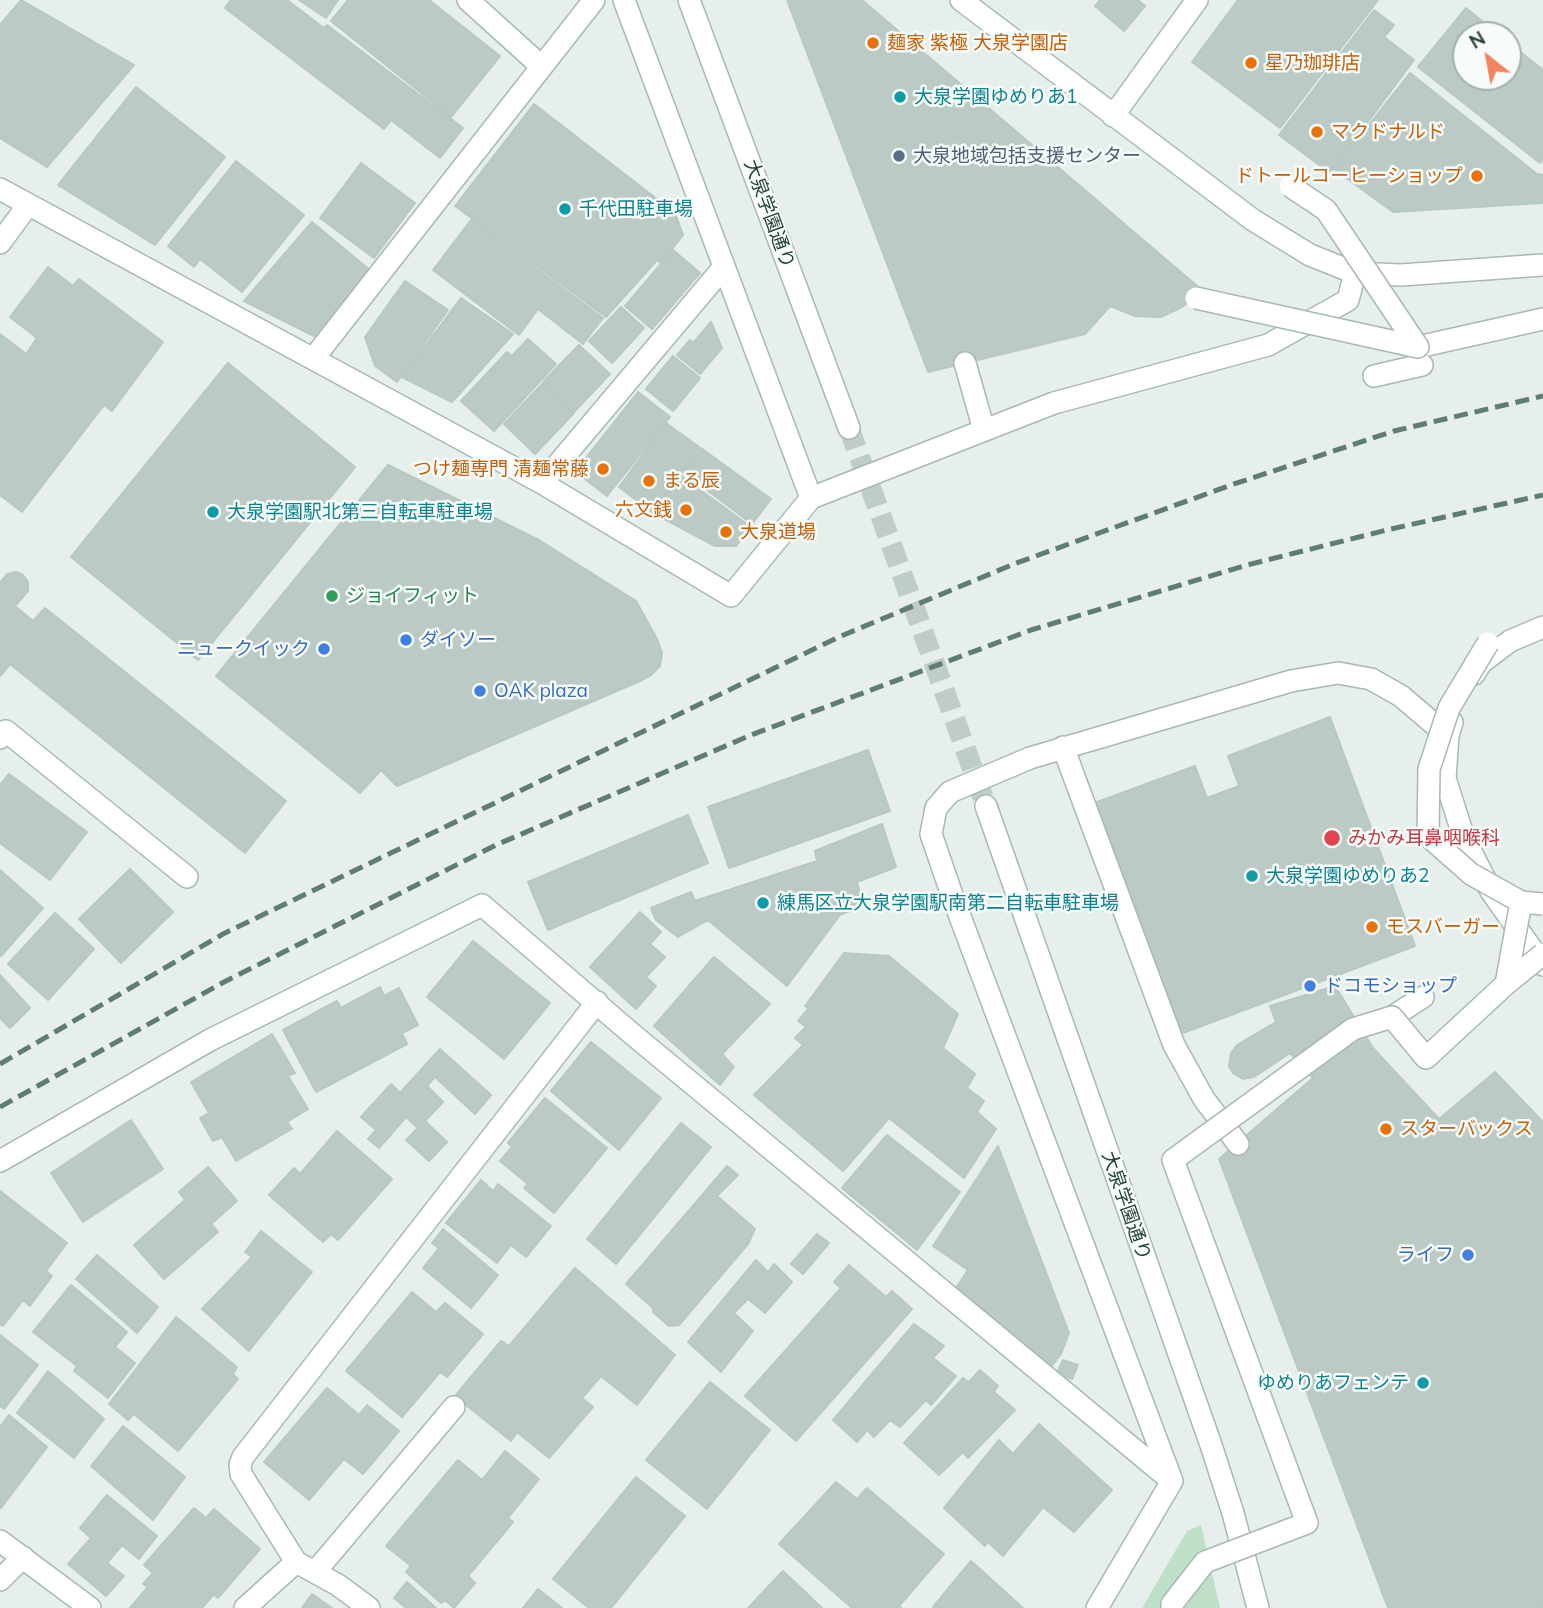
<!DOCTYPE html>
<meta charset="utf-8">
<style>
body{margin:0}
#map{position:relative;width:1543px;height:1608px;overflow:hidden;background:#e6efeb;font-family:Mulish,sans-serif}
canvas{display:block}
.north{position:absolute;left:1452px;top:21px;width:70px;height:70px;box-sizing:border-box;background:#f7fbf9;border:2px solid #a3b1ad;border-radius:50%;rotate:329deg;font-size:19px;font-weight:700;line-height:28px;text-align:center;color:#24423a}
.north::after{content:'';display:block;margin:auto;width:24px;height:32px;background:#f4845f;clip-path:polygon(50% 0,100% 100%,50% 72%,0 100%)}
</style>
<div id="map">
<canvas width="1543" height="1608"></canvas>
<div class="north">N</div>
</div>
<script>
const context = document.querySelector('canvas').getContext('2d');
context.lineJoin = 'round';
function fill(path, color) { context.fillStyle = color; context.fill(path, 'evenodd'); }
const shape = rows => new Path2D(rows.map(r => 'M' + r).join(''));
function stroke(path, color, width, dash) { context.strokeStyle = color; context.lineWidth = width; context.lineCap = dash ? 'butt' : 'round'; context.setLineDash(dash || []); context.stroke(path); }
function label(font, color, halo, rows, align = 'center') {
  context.font = font + ' Mulish,"Noto Sans JP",sans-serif'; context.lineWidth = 5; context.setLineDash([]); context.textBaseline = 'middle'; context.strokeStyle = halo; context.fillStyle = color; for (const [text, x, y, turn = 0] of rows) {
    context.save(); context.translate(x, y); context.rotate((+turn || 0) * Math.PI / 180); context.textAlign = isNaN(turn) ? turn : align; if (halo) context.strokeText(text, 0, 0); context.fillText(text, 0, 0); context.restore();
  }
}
const green = shape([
 [1201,1525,1220,1608,1142,1608,1187,1531]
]);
const building = shape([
 [21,0,134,65,47,167,0,138,0,25,21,0],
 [231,0,287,0,324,28,327,25,463,128,440,158,391,120,384,129,225,8,231,0],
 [299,0,338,0,326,18,299,0],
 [348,0,429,0,500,56,451,117,331,21,348,0],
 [787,0,862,0,1203,291,1182,307,1161,317,1135,316,1110,306,1085,334,928,372,787,0],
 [1100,0,1138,0,1145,6,1124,31,1095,6,1100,0],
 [1238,0,1378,0,1280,128,1192,62,1238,0],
 [1466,8,1499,35,1466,35,1466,77,1508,77,1508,42,1543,70,1543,159,1540,163,1418,67,1466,8],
 [1374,10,1394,25,1384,37,1414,60,1330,173,1279,135,1374,10],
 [1410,73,1537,174,1543,175,1543,203,1393,212,1334,169,1410,73],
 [136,87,225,157,155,245,58,185,136,87],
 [534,104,675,213,683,235,661,263,657,260,606,317,455,206,534,104],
 [236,161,304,215,242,292,200,259,194,267,168,246,236,161],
 [361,163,415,203,374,258,320,218,361,163],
 [471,220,603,318,583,344,538,309,519,335,433,270,471,220],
 [312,222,371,271,314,336,244,301,312,222],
 [673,250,700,273,652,329,625,306,673,250],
 [48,267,73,286,79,279,163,342,112,411,104,405,22,512,0,495,0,334,26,354,37,338,10,317,48,267],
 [405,281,448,310,397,382,375,366,365,337,405,281],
 [461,298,513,334,452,402,402,377,461,298],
 [621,307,644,328,612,363,589,341,621,307],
 [711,322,722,348,700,374,677,355,690,340,693,343,711,322],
 [528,339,556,364,494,431,461,401,507,352,512,356,528,339],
 [579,345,610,374,575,411,544,381,579,345],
 [673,356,700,378,673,411,646,389,673,356],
 [228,363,355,467,198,660,71,557,228,363],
 [543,383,574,413,535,454,504,424,543,383],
 [638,392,670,417,607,496,581,476,581,464,638,392],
 [666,423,699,447,652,512,619,487,666,423],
 [701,448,771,499,752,524,683,472,701,448],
 [388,465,539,540,636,601,657,639,662,653,660,666,651,675,640,681,397,786,381,770,360,793,216,676,388,465],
 [680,475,751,527,736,546,715,546,653,513,680,475],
 [16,572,23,575,28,582,28,591,15,606,33,621,45,608,286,801,245,853,10,664,0,676,0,583,7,574,16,572],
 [1330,717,1415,946,1175,1036,1089,805,1195,766,1207,798,1239,786,1228,756,1330,717],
 [868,750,890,811,729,868,708,807,868,750],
 [9,774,87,832,50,880,0,843,0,785,9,774],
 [688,815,708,863,548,930,528,882,688,815],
 [882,824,896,867,857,882,863,905,840,915,787,986,708,920,678,937,656,920,651,908,691,892,695,901,817,861,815,851,882,824],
 [130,869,173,912,121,963,79,919,130,869],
 [0,870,43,908,1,956,0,955,0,870],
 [640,912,661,932,650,944,665,957,646,977,656,986,636,1009,590,967,640,912],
 [55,913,94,949,48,1000,8,964,55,913],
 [473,941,550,1003,504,1059,427,997,473,941],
 [844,953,889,956,958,1014,943,1048,975,1074,967,1088,984,1101,977,1112,996,1129,964,1178,889,1118,843,1171,754,1095,803,1045,795,1038,806,1027,798,1021,809,1008,805,1006,844,953],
 [714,957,770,1004,722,1054,734,1067,720,1085,654,1026,714,957],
 [0,975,30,1008,10,1028,0,1018,0,975],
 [1335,986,1373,1048,1439,1119,1495,1072,1543,1122,1543,1608,1388,1608,1219,1159,1313,1078,1290,1053,1254,1077,1243,1079,1233,1073,1229,1066,1231,1053,1237,1045,1276,1022,1270,1006,1335,986],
 [380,987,384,996,399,988,418,1025,402,1033,407,1044,316,1092,283,1030,337,1001,341,1008,380,987],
 [272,1034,295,1073,288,1076,308,1109,287,1122,292,1129,236,1161,222,1137,213,1141,200,1118,209,1113,191,1082,272,1034],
 [591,1042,661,1098,619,1150,551,1091,591,1042],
 [440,1049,491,1095,475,1114,435,1077,427,1086,443,1102,425,1121,447,1142,429,1161,406,1140,418,1128,406,1117,379,1148,368,1139,376,1130,361,1117,391,1084,400,1093,440,1049],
 [545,1098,607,1148,554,1213,524,1188,528,1184,500,1161,512,1147,508,1143,545,1098],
 [131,1120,163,1169,83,1222,51,1173,131,1120],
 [681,1123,711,1147,616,1264,587,1239,681,1123],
 [337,1131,392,1179,338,1240,331,1234,323,1242,269,1195,294,1168,300,1174,337,1131],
 [887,1135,960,1192,917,1250,842,1188,887,1135],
 [998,1146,1069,1333,1061,1354,1048,1371,956,1288,968,1270,933,1246,998,1146],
 [727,1166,738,1175,717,1196,755,1229,748,1244,679,1325,669,1326,653,1312,653,1308,626,1284,727,1166],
 [208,1167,237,1201,211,1224,218,1232,164,1279,134,1245,185,1200,179,1192,208,1167],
 [481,1180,493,1191,498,1184,551,1226,526,1257,511,1245,497,1263,446,1223,481,1180],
 [0,1191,67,1243,46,1271,52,1276,30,1306,23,1300,3,1326,0,1324,0,1191],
 [443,1229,498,1275,471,1308,423,1268,439,1248,432,1243,443,1229],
 [261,1231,312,1272,249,1351,202,1309,252,1257,245,1252,261,1231],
 [817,1234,829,1243,803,1274,791,1264,817,1234],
 [97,1255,158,1307,137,1333,76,1279,97,1255],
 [756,1260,768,1272,774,1264,792,1282,765,1313,748,1299,734,1313,753,1331,721,1372,688,1342,756,1260],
 [849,1265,886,1297,892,1291,912,1309,796,1441,745,1396,841,1288,834,1282,849,1265],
 [575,1268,675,1355,637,1405,601,1376,582,1398,593,1407,549,1458,517,1432,511,1441,455,1396,501,1341,509,1346,575,1268],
 [71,1285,127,1332,115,1347,135,1363,108,1398,74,1371,77,1366,33,1332,71,1285],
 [412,1292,436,1312,445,1303,483,1334,447,1377,440,1372,402,1417,346,1371,412,1292],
 [176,1317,237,1367,233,1374,238,1379,178,1451,134,1414,128,1420,109,1404,176,1317],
 [914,1324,944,1346,933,1358,956,1376,931,1405,926,1400,900,1427,890,1420,874,1437,867,1430,857,1442,833,1420,914,1324],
 [0,1335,38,1365,4,1409,0,1406,0,1335],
 [1063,1360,1078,1365,1072,1379,1057,1373,1063,1360],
 [980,1370,998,1386,994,1392,1015,1410,968,1458,963,1452,939,1475,904,1443,963,1378,969,1382,980,1370],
 [48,1371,104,1419,74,1458,17,1413,48,1371],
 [710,1382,770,1430,707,1509,646,1460,710,1382],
 [327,1388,359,1415,367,1405,399,1431,363,1474,344,1459,309,1500,264,1462,327,1388],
 [9,1415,47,1447,1,1508,0,1427,9,1415],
 [1039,1424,1112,1490,1074,1532,1043,1507,1003,1556,988,1542,985,1546,944,1508,999,1440,1013,1454,1039,1424],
 [123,1426,185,1477,153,1520,91,1466,123,1426],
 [505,1451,539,1479,508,1518,513,1522,468,1576,475,1583,454,1608,445,1600,441,1603,406,1572,411,1566,386,1546,458,1460,482,1480,505,1451],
 [636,1477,685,1516,611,1608,589,1608,553,1579,636,1477],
 [836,1482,857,1499,867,1488,944,1554,899,1606,901,1608,852,1608,779,1544,836,1482],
 [107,1495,157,1536,139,1559,122,1545,107,1563,124,1576,106,1596,68,1564,91,1538,80,1528,107,1495],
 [194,1508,206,1518,214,1509,260,1549,218,1598,214,1594,202,1608,130,1608,148,1587,143,1584,153,1573,144,1565,194,1508],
 [971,1561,1023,1608,934,1608,933,1607,971,1561],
 [783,1571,822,1608,748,1608,783,1571],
 [407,1582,436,1608,406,1608,394,1598,407,1582],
 [538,1589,562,1608,523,1608,538,1589],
 [312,1594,332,1608,302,1608,312,1594]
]);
const minorTunnel = shape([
 [849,428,986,806]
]);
const minor = shape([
 [468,0,541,66],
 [624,0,811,498],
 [689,0,849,428],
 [961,0,1253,220,1310,255,1355,273,1401,275,1543,265],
 [1113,116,1197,0],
 [0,189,542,483,731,596,811,498,1054,403,1268,345,1348,300,1355,273],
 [0,243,28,205],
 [1418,347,1543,319],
 [313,359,594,0],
 [965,363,984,430],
 [1374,376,1422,365],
 [542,483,723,268],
 [1474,674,1481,663,1510,641,1543,627],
 [1452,722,1448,736,1445,778,1464,838,1491,891,1543,965],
 [0,738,6,731,187,877],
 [1063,747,1174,1045,1204,1099,1238,1144],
 [986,806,1211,1445,1233,1513,1258,1608],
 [1392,1017,1423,997],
 [0,1161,210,1040,482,905,631,1033,1172,1481],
 [0,1541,90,1608],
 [296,1562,241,1474,240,1465,243,1457,597,1002],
 [315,1572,454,1407],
 [0,1580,23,1557],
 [245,1608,296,1562,338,1585,369,1608],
 [1097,1608,1172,1481,953,898,931,834,936,808,950,792,1030,758,1291,681,1338,673,1371,679,1401,696,1448,736]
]);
const rail = shape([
 [0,1064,223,934,841,636,1014,564,1231,485,1394,431,1543,396],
 [0,1107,224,982,496,845,751,735,1031,630,1247,565,1391,529,1543,495]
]);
const minorBridge = shape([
 [1196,298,1418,347,1326,210,1290,186],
 [1488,643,1449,708,1429,769,1428,836,1471,874,1521,902,1543,904],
 [1521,902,1506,984,1543,954],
 [1172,1608,1172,1604,1205,1562,1307,1523,1173,1160,1353,1029,1392,1017,1426,1058,1506,984]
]);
const markers = [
 [873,43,7,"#e8710a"],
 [1251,63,7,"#e8710a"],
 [900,97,7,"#0f9aa8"],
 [1317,132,7,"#e8710a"],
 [899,156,7,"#5c6f8a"],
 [1477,176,7,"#e8710a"],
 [565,209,7,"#0f9aa8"],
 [603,469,7,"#e8710a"],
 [649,481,7,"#e8710a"],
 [686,510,7,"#e8710a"],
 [213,512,7,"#0f9aa8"],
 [726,532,7,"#e8710a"],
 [332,596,7,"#2e9e5b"],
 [406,640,7,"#3f7fe0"],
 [324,649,7,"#3f7fe0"],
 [480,691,7,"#3f7fe0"],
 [1332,838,9,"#e0444e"],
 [1252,876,7,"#0f9aa8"],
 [763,903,7,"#0f9aa8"],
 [1372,927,7,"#e8710a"],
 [1310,986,7,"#3f7fe0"],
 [1386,1129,7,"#e8710a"],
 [1468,1255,7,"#3f7fe0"],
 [1423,1383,7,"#0f9aa8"]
];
const foodNames = [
 ["麺家 紫極 大泉学園店",887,43],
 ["星乃珈琲店",1265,63],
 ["マクドナルド",1331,132],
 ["ドトールコーヒーショップ",1463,176,"right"],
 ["つけ麺専門 清麺常藤",589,469,"right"],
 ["まる辰",663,481],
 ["六文銭",672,510,"right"],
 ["大泉道場",740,532],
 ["モスバーガー",1386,927],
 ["スターバックス",1400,1129]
];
const cultureNames = [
 ["大泉学園ゆめりあ1",914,97],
 ["千代田駐車場",579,209],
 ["大泉学園駅北第三自転車駐車場",227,512],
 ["大泉学園ゆめりあ2",1266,876],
 ["練馬区立大泉学園駅南第二自転車駐車場",777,903],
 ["ゆめりあフェンテ",1409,1383,"right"]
];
const serviceNames = [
 ["大泉地域包括支援センター",913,156]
];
const streetNames = [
 ["大泉学園通り",769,214,70],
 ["大泉学園通り",1126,1206,71]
];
const leisureNames = [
 ["ジョイフィット",346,596]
];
const shopNames = [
 ["ダイソー",420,640],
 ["ニュークイック",310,649,"right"],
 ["OAK plaza",494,691],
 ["ドコモショップ",1324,986],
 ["ライフ",1454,1255,"right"]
];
const healthNames = [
 ["みかみ耳鼻咽喉科",1348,838]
];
fill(green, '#bfe0c8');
fill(building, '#bbcac4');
stroke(building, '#b8c9c2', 2);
stroke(minorTunnel, '#bfccc8', 21, [21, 10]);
stroke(minor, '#a8b8b2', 24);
stroke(minor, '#fff', 21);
stroke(rail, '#5f7d75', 5, [14, 7]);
stroke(minorBridge, '#a8b8b2', 24, []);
stroke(minorBridge, '#fff', 21);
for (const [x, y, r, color] of markers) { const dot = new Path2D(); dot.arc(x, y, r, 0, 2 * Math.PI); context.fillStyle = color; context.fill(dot); stroke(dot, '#f7fbf9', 2.5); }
label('19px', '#c56008', '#f7fbf9', foodNames, 'left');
label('19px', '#0d838f', '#f7fbf9', cultureNames, 'left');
label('19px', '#4e5e75', '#f7fbf9', serviceNames, 'left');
label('19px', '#24423a', '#f7fbf9', streetNames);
label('19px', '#27864d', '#f7fbf9', leisureNames, 'left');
label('19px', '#366cbe', '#f7fbf9', shopNames, 'left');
label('19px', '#be3a42', '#f7fbf9', healthNames, 'left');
</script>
